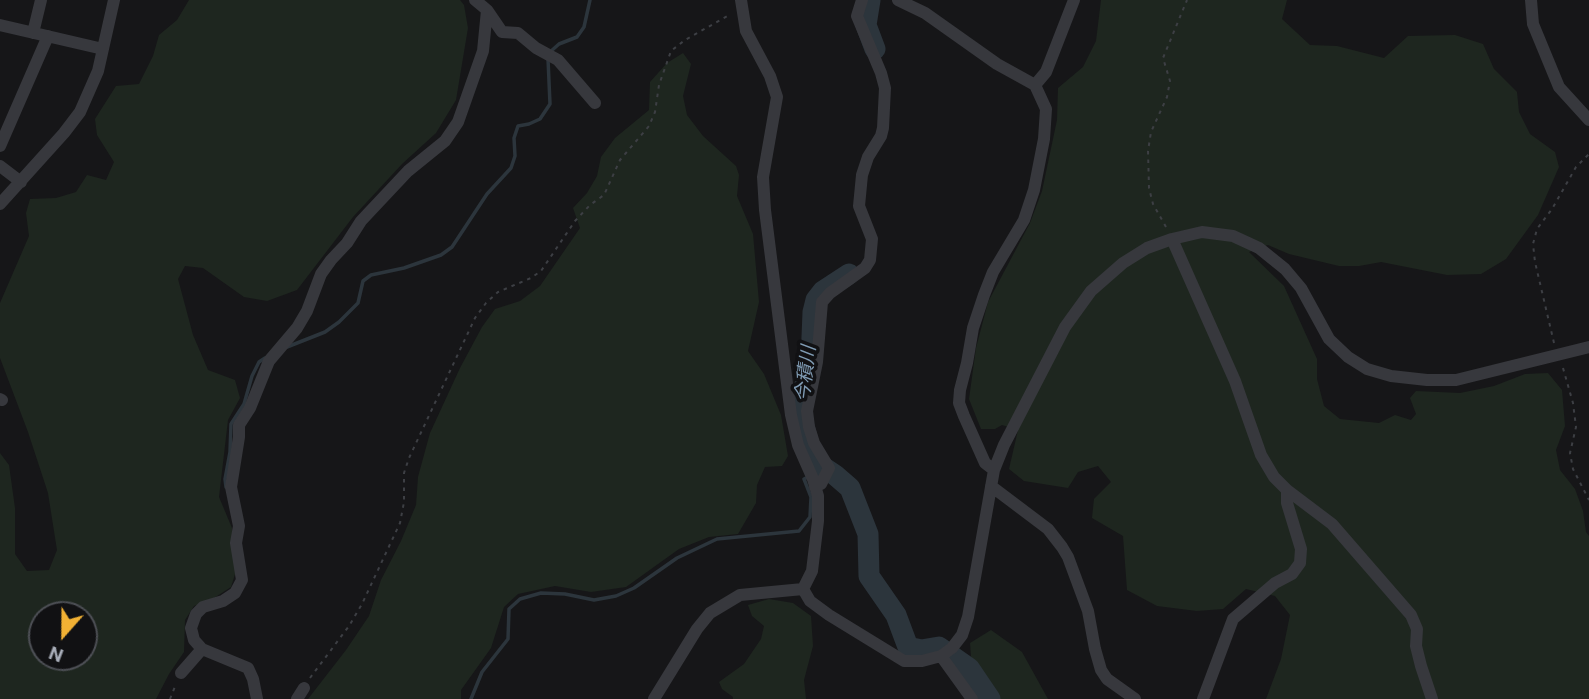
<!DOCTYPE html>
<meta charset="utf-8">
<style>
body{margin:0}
#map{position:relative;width:1589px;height:699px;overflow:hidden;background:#161618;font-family:Roboto,sans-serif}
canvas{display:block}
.north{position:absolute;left:28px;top:601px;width:70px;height:70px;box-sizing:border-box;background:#111113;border:2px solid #4d4f55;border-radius:50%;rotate:201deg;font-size:19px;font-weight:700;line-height:28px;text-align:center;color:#a8adb8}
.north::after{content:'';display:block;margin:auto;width:24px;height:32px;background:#f2b134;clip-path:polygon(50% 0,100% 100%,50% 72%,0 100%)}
</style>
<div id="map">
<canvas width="1589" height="699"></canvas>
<div class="north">N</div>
</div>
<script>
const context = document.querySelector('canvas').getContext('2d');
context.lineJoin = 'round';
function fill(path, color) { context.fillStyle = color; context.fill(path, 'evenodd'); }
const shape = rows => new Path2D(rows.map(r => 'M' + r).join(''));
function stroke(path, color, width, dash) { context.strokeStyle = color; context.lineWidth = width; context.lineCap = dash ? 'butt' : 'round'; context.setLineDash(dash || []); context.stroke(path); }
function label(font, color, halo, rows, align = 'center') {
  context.font = font + ' Roboto,"Noto Sans JP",sans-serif'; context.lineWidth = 7; context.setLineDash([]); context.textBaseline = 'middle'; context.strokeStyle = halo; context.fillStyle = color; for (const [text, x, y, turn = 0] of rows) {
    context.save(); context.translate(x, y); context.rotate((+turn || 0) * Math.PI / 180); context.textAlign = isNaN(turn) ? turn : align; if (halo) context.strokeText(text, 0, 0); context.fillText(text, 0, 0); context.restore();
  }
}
const green = shape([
 [189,0,460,0,464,5,468,28,456,100,436,133,402,164,353,217,297,290,267,301,244,297,203,268,185,266,178,279,193,335,208,370,235,380,240,398,228,420,219,497,232,528,236,571,231,587,214,598,194,606,185,620,184,652,169,674,156,699,0,699,0,453,9,465,15,508,15,554,27,571,49,570,57,550,48,493,28,432,0,358,0,303,29,236,26,213,30,199,56,198,76,192,87,175,106,180,114,162,97,135,95,119,116,86,139,84,153,56,159,35,177,20],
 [42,615,84,615,84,657,42,657],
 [1101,0,1287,0,1282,19,1310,45,1337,46,1384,58,1408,36,1455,35,1483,44,1494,69,1517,92,1519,112,1530,134,1555,152,1559,167,1538,215,1506,259,1481,274,1447,275,1381,262,1359,266,1339,266,1289,254,1268,245,1249,252,1284,286,1317,359,1317,379,1324,406,1340,419,1379,423,1395,415,1411,420,1416,414,1410,398,1416,391,1460,393,1494,386,1525,374,1548,373,1562,390,1565,426,1556,450,1560,470,1575,489,1583,511,1586,532,1589,536,1589,699,1266,699,1281,659,1290,615,1275,596,1246,589,1223,609,1197,611,1157,606,1127,590,1123,536,1092,518,1094,499,1111,482,1098,466,1078,472,1068,488,1024,481,1009,469,1018,430,1002,425,995,429,981,429,969,399,976,348,988,302,1030,223,1042,191,1057,120,1058,88,1083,67,1096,41],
 [683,53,691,64,683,96,687,115,703,136,736,166,739,175,737,196,753,234,759,302,748,351,764,374,781,415,788,456,782,466,765,467,757,485,756,503,738,534,709,537,679,549,626,587,591,592,555,586,518,594,504,607,491,648,461,690,461,699,308,699,346,650,369,616,381,580,401,541,416,505,418,477,430,433,460,368,482,327,495,309,520,301,540,286,580,228,573,208,587,193,597,176,601,157,615,138,649,110,650,82,667,63],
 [769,599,793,603,811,616,813,646,804,680,806,699,733,699,733,697,722,689,719,682,744,664,761,639,764,626,752,616,748,605],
 [991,630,1022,652,1048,699,995,699,972,669,970,643]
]);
const stream = shape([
 [550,52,559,44,577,37,584,27,590,0],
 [287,347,325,332,339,322,358,303,363,281,371,275,404,268,441,255,452,247,487,194,511,168,515,156,514,138,518,126,529,124,540,119,550,104,548,59],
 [815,475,820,473,820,465],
 [226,487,225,479,230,452,231,424,244,404,252,376,259,362,265,358],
 [471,699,482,672,508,639,509,609,520,599,541,593,565,594,594,600,616,596,634,588,677,558,717,539,799,531,810,517,811,497,804,479,808,477]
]);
const river = shape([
 [870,0,866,25,875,49],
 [849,274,823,291,816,300,813,312,811,362,801,400,802,419,810,448,820,465,835,475,850,488,868,534,869,576,896,615,908,647,921,650,939,647,969,668,990,699]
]);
const path = shape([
 [1166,227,1153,204,1149,188,1148,151,1151,132,1167,97,1170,81,1163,58,1187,0],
 [1554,343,1535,262,1533,244,1537,229,1552,209,1576,167,1589,154],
 [1563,368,1573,403,1576,427,1570,453,1573,469,1589,500],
 [310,678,349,626,362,604,400,523,404,502,404,473,409,458,475,318,486,303,498,292,531,278,541,271,575,221,590,205,604,195,620,160,649,126,655,112,659,85,671,51,685,40,731,14],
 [170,699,176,684]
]);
const minor = shape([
 [475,0,487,10,502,32,518,33,536,48,558,60,595,103],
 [741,0,746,31,770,76,777,97,763,177,765,210,791,415,798,445,813,479,818,496,818,521,812,571,803,589],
 [898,0,925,13,997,64,1035,85,1046,109,1044,139,1034,190,1024,220,993,272,984,295,973,328,967,363,960,390,959,403,964,416,985,463,994,470],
 [1531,0,1533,24,1559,87,1589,120],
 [0,25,103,49],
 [33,33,41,0],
 [1035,85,1046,72,1074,0],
 [0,146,48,36],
 [0,166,21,182],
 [0,204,64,133,80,112,98,71,114,0],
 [1172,239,1235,381,1261,455,1274,477,1287,490,1332,524,1411,615,1417,629,1416,646,1421,666,1432,699],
 [0,399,2,400],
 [991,486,1048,529,1062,547,1068,557,1088,611,1095,649,1101,670,1107,679,1135,699],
 [815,487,821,484,829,468,814,443,809,427,807,411,817,362,822,302,830,293,865,268,870,260,872,239,859,206,862,175,868,157,881,136,883,128,885,88,881,73,857,16,862,0],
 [803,589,810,601,829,615,904,661,922,661,941,656,952,648,962,635,968,617,994,470,1004,445,1065,327,1091,291,1123,263,1147,248,1172,239,1202,232,1233,236,1259,248,1285,269,1301,288,1329,339,1348,357,1367,369,1391,376,1427,380,1456,380,1589,347],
 [941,656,972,699],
 [181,673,202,649],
 [257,699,253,679,248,668,202,649,194,640,191,628,196,614,203,607,223,601,235,593,242,580,236,543,239,526,231,487,239,437,239,425,250,408,269,361,297,328,307,311,321,274,331,260,347,243,361,221,408,171,445,141,458,122,483,51,487,10],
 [297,699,304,688],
 [654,699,697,629,710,613,740,595,803,589],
 [1203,699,1233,619,1275,583,1292,574,1300,563,1301,549,1287,503,1287,490]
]);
const waterNames = [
 ["今積川",807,374,-83]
];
fill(green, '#1e261f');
stroke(stream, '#2c353c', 3.5);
stroke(river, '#2c353c', 21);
stroke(path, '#3d3f44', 2, [3.5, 5]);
stroke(minor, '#37383d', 12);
label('italic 19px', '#7f9bb3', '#111113', waterNames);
</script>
